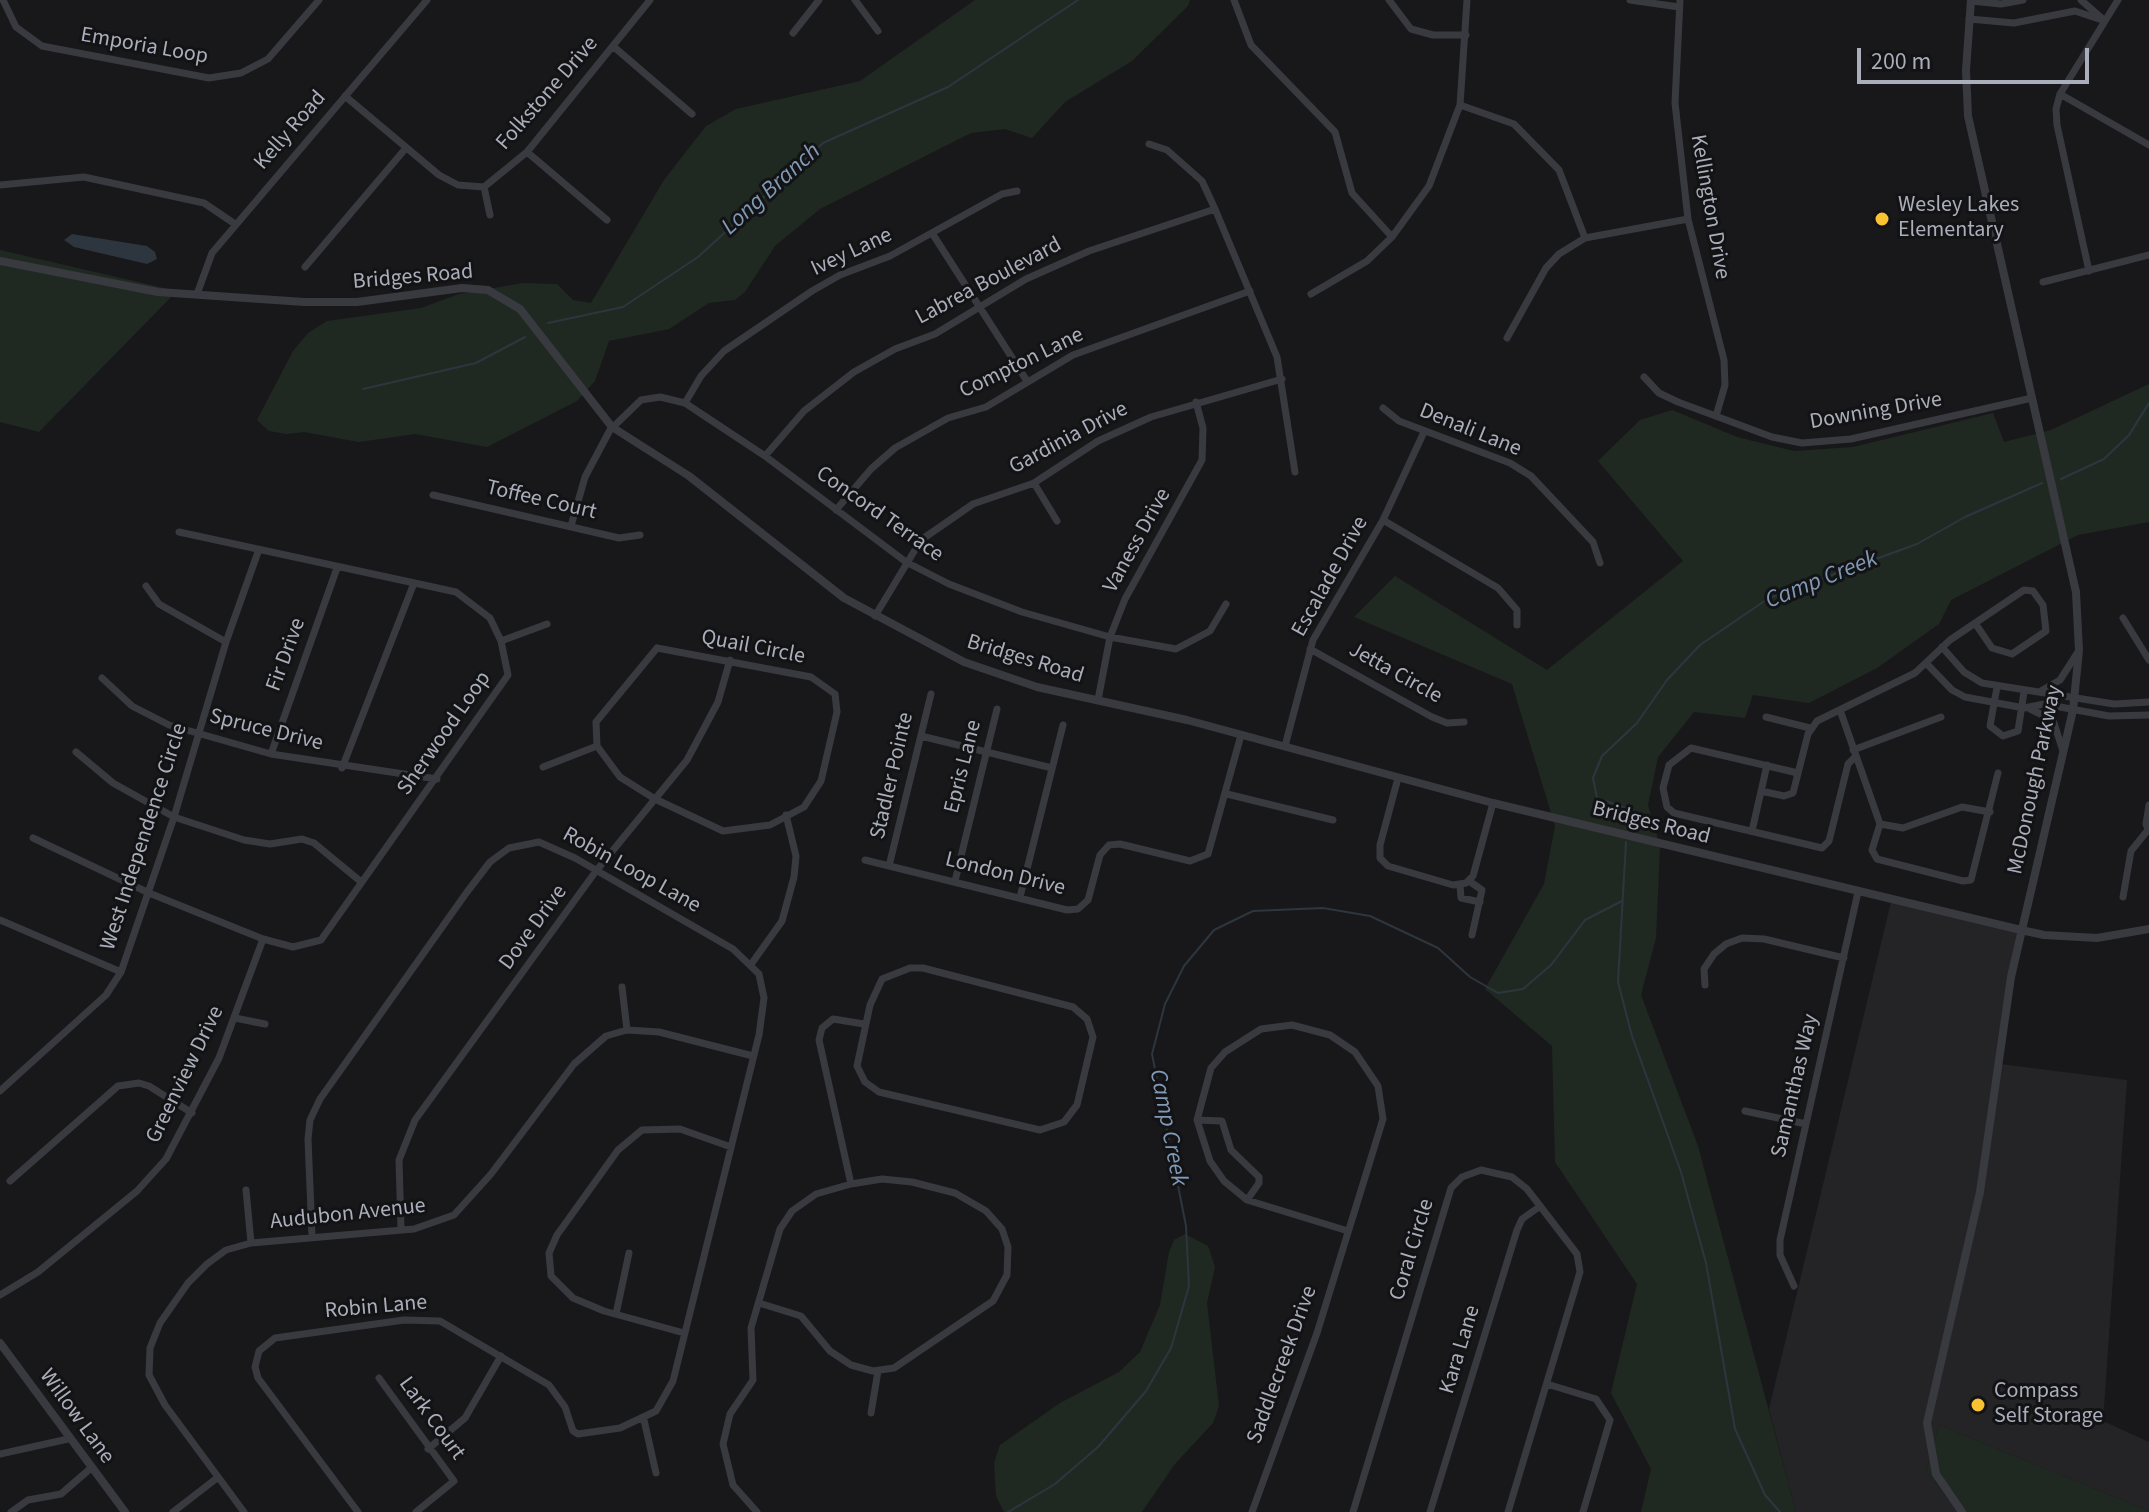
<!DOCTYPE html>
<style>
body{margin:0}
#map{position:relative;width:2149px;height:1512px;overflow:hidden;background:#18181a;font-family:"Source Sans 3",sans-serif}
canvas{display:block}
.scale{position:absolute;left:1857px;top:48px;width:232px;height:36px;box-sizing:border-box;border:4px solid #aaaeba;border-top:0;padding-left:10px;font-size:24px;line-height:28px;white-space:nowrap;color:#aaaeba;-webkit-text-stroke:6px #131315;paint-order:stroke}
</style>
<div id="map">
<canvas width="2149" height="1512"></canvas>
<div class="scale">200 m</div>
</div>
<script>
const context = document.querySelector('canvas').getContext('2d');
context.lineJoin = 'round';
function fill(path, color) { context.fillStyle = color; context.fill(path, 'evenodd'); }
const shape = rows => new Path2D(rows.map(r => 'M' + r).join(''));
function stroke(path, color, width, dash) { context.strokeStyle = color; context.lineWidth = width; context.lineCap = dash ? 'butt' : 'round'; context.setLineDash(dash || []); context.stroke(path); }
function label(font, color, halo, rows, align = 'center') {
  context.font = font + ' "Source Sans 3",sans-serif'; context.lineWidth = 6; context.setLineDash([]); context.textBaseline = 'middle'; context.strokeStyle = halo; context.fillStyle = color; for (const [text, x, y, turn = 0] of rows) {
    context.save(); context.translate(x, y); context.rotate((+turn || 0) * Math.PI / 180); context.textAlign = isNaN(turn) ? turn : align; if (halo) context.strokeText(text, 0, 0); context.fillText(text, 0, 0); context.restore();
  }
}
const built = shape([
 [1891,902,2019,931,2000,1064,2127,1080,2103,1421,2149,1442,2149,1511,1939,1425,1926,1471,1959,1512,1796,1512,1769,1409]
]);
const green = shape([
 [975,0,1190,0,1188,6,1132,61,1065,102,1032,138,1005,129,971,133,820,209,775,246,745,292,735,300,709,303,669,329,609,341,595,381,577,401,487,447,415,434,359,442,304,432,286,434,269,431,257,420,293,351,308,333,327,321,421,308,459,294,523,283,557,284,573,300,591,303,664,180,706,126,736,109,860,81],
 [0,250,177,291,39,432,0,422],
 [2149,384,2149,522,2078,535,1951,600,1939,624,1877,668,1809,703,1753,695,1745,718,1694,712,1658,757,1648,805,1660,846,1656,938,1641,995,1698,1146,1796,1512,1641,1512,1651,1469,1611,1393,1637,1284,1555,1162,1552,1046,1485,989,1544,884,1555,826,1512,684,1354,617,1395,576,1547,670,1683,561,1598,461,1640,420,1672,410,1737,437,1794,451,1853,447,1993,413,2004,442,2051,430],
 [1185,1234,1208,1246,1215,1267,1207,1303,1219,1406,1213,1423,1175,1464,1142,1512,1004,1512,996,1496,994,1463,1000,1445,1060,1403,1119,1372,1140,1352,1160,1305,1169,1252,1174,1240],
 [1939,1425,2149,1511,2149,1512,1959,1512,1926,1471]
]);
const water = shape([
 [72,234,147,246,155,252,157,259,147,264,74,247,64,240]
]);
const stream = shape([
 [548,323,623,307,698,257,823,143,948,87,1078,0],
 [363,389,476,363,525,337],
 [2061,479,2104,459,2129,435,2149,403],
 [1626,828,1629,809,1597,798,1593,778,1602,756,1637,723,1667,680,1700,645,1769,598,1917,544,1965,517,2042,483],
 [1626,842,1618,982,1632,1036,1681,1172,1706,1263,1735,1429,1765,1495,1780,1512],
 [1008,1512,1055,1484,1098,1447,1146,1391,1171,1348,1189,1286,1186,1226,1152,1054,1165,1004,1184,966,1214,930,1253,911,1323,908,1370,916,1438,948,1470,977,1498,993,1523,989,1551,965,1585,920,1622,901]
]);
const minor = shape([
 [3,0,16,27,42,46,209,78,241,73,268,59,319,0],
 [855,0,878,31],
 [1234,0,1251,45,1335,132,1352,193,1392,237],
 [1389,0,1411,29,1433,35,1466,35],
 [1630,0,1679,7],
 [1680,0,1675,103,1688,219,1724,360,1725,385,1716,416],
 [2081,0,2105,21],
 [1971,1,2001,4,2023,0],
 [1969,19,2014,23,2075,11,2105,21],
 [793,33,819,0],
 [614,47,692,114],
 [2060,94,2149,145],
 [345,96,439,175,458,185,484,187,527,152,650,0],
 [1460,105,1514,124,1559,170,1585,238],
 [1149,144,1167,150,1202,181,1215,209,1277,357,1295,472],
 [527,152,607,220],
 [0,185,84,177,204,203,235,224],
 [484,187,490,215],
 [932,233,1027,381],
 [305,267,406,148],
 [2089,271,2057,125,2056,109,2060,94,2118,0],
 [2043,282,2149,255],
 [197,294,212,253,427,0],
 [1311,294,1367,261,1392,237,1429,186,1460,105,1467,0],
 [1507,338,1546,268,1559,254,1585,238,1688,219],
 [1644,377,1659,393,1678,402,1772,437,1802,443,1851,439,2032,398],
 [685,403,701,376,724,351,812,291,840,275,890,256,1002,194,1017,191],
 [1383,408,1399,421,1510,463,1531,476,1593,542,1600,563],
 [765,456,804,411,854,372,895,349,935,334,1026,279,1089,251,1215,209],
 [1034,483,1057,521],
 [433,495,619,538,640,535],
 [836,510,871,469,895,448,948,418,986,407,1073,355,1250,291],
 [1383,520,1498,588,1517,610,1517,625],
 [571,526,585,477,610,430,641,400,660,397,685,403,765,456,906,562,949,584,1022,612,1110,637,1176,649,1210,631,1226,604],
 [146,586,159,604,226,642],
 [875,616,921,540,973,504,1034,483,1098,441,1151,417,1282,379],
 [2123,618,2149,660],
 [501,641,547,624],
 [1942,647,1964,672,1982,683,2114,704,2149,702],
 [657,648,811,677,835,694,837,712,821,781,804,807,770,825,723,831,655,799,620,777,597,746,596,722,657,648],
 [1310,649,1432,717,1447,723,1464,722],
 [1926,663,1952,690,1965,697,2024,708,2044,704,2109,716,2149,715],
 [102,678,132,706,169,725,271,754,437,779],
 [1997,687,1990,726,2003,736,2018,731,2024,692],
 [2041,691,2060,680,2078,652],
 [1098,700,1110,637,1125,599,1202,460,1203,428,1196,402],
 [2030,709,2053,720,2063,751],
 [1840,710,1880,824,1903,828,1962,807,1990,812],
 [1766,717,1810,728],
 [921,736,1052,768],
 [1285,746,1313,640,1383,520,1424,432],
 [1853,750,1941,717],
 [76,752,113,783,174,817,244,840,270,844,302,839,314,843,360,881],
 [271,754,337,568],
 [543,767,597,746],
 [342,768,414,583],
 [1798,773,1691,748,1669,765,1663,788,1667,807,1674,813,1822,848,1829,841,1848,764,1855,757],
 [1398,778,1380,845,1380,858,1388,866,1453,885,1466,883,1473,876,1493,803],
 [1761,791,1784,796,1793,793,1808,734,1817,721,1915,673,1950,640,2024,590,2033,591,2043,605,2046,631,2012,654,1992,648,1975,623],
 [1227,794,1333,820],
 [2149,805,2146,824,2149,831],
 [1880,824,1872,850,1877,859,1963,881,1971,880,1998,773],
 [1752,831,1767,765],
 [33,838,149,893,263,939,293,947,321,940,508,675,501,641,490,618,456,592,179,532],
 [865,860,1067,910,1078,909,1088,900,1100,855,1109,845,1120,844,1190,861,1208,854,1241,735],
 [889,866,931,694],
 [955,881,997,709],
 [1469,881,1482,890,1472,935],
 [1460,885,1461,898,1480,902],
 [1020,897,1063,725],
 [2123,897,2131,851,2148,830],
 [0,920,121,972],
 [752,963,782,921,794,877,796,856,786,815],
 [910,968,923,968,1073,1007,1087,1019,1093,1037,1077,1105,1064,1122,1040,1130,879,1092,865,1082,857,1066,870,1005,882,979,910,968],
 [1705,985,1704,969,1714,954,1726,944,1742,938,1764,939,1844,958],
 [622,987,627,1030],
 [235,1018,265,1024],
 [0,1091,106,995,121,972,174,817,226,642,258,552],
 [1745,1111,1806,1124],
 [1197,1120,1222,1121,1231,1150,1259,1177,1259,1183,1247,1200],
 [10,1181,118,1086,139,1083,149,1086,192,1113],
 [851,1184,819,1040,822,1028,833,1019,864,1024],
 [246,1190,251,1243],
 [401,1228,399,1160,415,1120,596,871,687,760,718,702,730,660],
 [312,1236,308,1139,310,1120,320,1099,467,892,490,862,509,848,539,842,575,858,733,949,759,974,764,998,759,1035,673,1381,656,1411,620,1428,578,1434,573,1431,565,1407,549,1385,440,1321,404,1320,275,1338,259,1351,255,1367,258,1378,358,1512],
 [1794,1286,1780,1255,1780,1240,1858,892],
 [0,1295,38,1272,137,1191,166,1159,219,1058,263,939],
 [616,1314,629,1253],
 [684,1333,604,1311,573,1298,551,1276,549,1253,557,1235,618,1150,642,1130,680,1129,731,1147],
 [379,1378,454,1481,416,1512],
 [1547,1384,1596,1399,1610,1420,1583,1512],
 [871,1413,878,1371],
 [644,1420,656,1473],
 [428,1449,465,1418,501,1356],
 [0,1454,68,1439],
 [11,1512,28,1500,61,1494,91,1468],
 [173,1512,217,1478],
 [244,1512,165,1405,149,1375,150,1348,160,1323,188,1283,207,1264,226,1250,251,1243,414,1229,454,1215,491,1174,574,1064,606,1036,627,1030,659,1032,753,1056],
 [757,1512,733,1485,723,1444,730,1414,753,1380,751,1328,780,1229,792,1211,816,1194,851,1184,882,1179,912,1182,955,1193,986,1211,1002,1229,1008,1247,1007,1275,993,1301,894,1368,873,1371,851,1365,830,1351,801,1316,759,1303],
 [1252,1512,1317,1333,1383,1119,1378,1086,1355,1052,1330,1035,1292,1025,1261,1029,1225,1052,1211,1068,1197,1120,1210,1161,1224,1181,1247,1200,1348,1231],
 [1353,1512,1451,1188,1462,1177,1481,1170,1512,1177,1527,1189,1577,1254,1580,1272,1508,1512],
 [1430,1512,1517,1230,1522,1219,1539,1207]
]);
const tertiary = shape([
 [0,261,158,292,304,302,357,302,462,288,488,290,520,309,612,427,689,476,844,598,964,662,1037,687,1187,720,1493,803,2021,930,2044,935,2097,938,2149,929],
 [0,1343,125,1512],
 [1962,1512,1936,1474,1927,1423,1980,1192,2011,977,2073,710,2079,650,2076,592,1968,116,1966,70,1971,0]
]);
const markers = [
 [1882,219,8,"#f8c233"],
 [1978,1405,8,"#f8c233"]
];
const streetNames = [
 ["Emporia Loop",144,47,10],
 ["Folkstone Drive",548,94,-49],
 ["Kelly Road",291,131,-49],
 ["Kellington Drive",1709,207,80],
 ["Ivey Lane",852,253,-25],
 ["Bridges Road",413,278,-5],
 ["Labrea Boulevard",989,282,-28],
 ["Compton Lane",1022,364,-26],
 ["Downing Drive",1876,412,-10],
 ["Denali Lane",1470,431,22],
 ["Gardinia Drive",1069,439,-28],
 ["Toffee Court",541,501,13],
 ["Concord Terrace",879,515,35],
 ["Vaness Drive",1138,541,-61],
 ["Escalade Drive",1331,577,-61],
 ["Quail Circle",753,648,11],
 ["Fir Drive",287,655,-70],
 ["Bridges Road",1025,660,17],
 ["Jetta Circle",1395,674,29],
 ["Spruce Drive",266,731,14],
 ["Sherwood Loop",445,734,-55],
 ["Epris Lane",964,767,-76],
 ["Stadler Pointe",893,776,-77],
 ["McDonough Parkway",2036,780,-78],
 ["Bridges Road",1651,824,14],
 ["West Independence Circle",145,837,-72],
 ["Robin Loop Lane",631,871,29],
 ["London Drive",1005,875,14],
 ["Dove Drive",534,928,-54],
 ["Greenview Drive",186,1075,-64],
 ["Samanthas Way",1796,1086,-77],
 ["Audubon Avenue",348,1215,-6],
 ["Coral Circle",1413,1250,-73],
 ["Robin Lane",376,1308,-5],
 ["Kara Lane",1461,1350,-73],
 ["Saddlecreek Drive",1283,1365,-70],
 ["Willow Lane",76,1417,54],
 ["Lark Court",431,1419,54]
];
const poiNames = [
 ["Wesley Lakes",1898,206],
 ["Elementary",1898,231],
 ["Compass",1994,1392],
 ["Self Storage",1994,1417]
];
const waterNames = [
 ["Long Branch",772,190,-42],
 ["Camp Creek",1822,581,-22],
 ["Camp Creek",1167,1128,79]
];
fill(built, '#242427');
fill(green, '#202921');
fill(water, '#2d363f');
stroke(stream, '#2d363f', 2);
stroke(minor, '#393a40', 7);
stroke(tertiary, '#393a40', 8);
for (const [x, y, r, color] of markers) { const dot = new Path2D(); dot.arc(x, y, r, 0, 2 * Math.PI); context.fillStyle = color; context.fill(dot); stroke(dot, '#131315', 3); }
label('22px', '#aaaeba', '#131315', streetNames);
label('22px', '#aaaeba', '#131315', poiNames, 'left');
label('italic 24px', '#809ab6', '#131315', waterNames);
</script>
